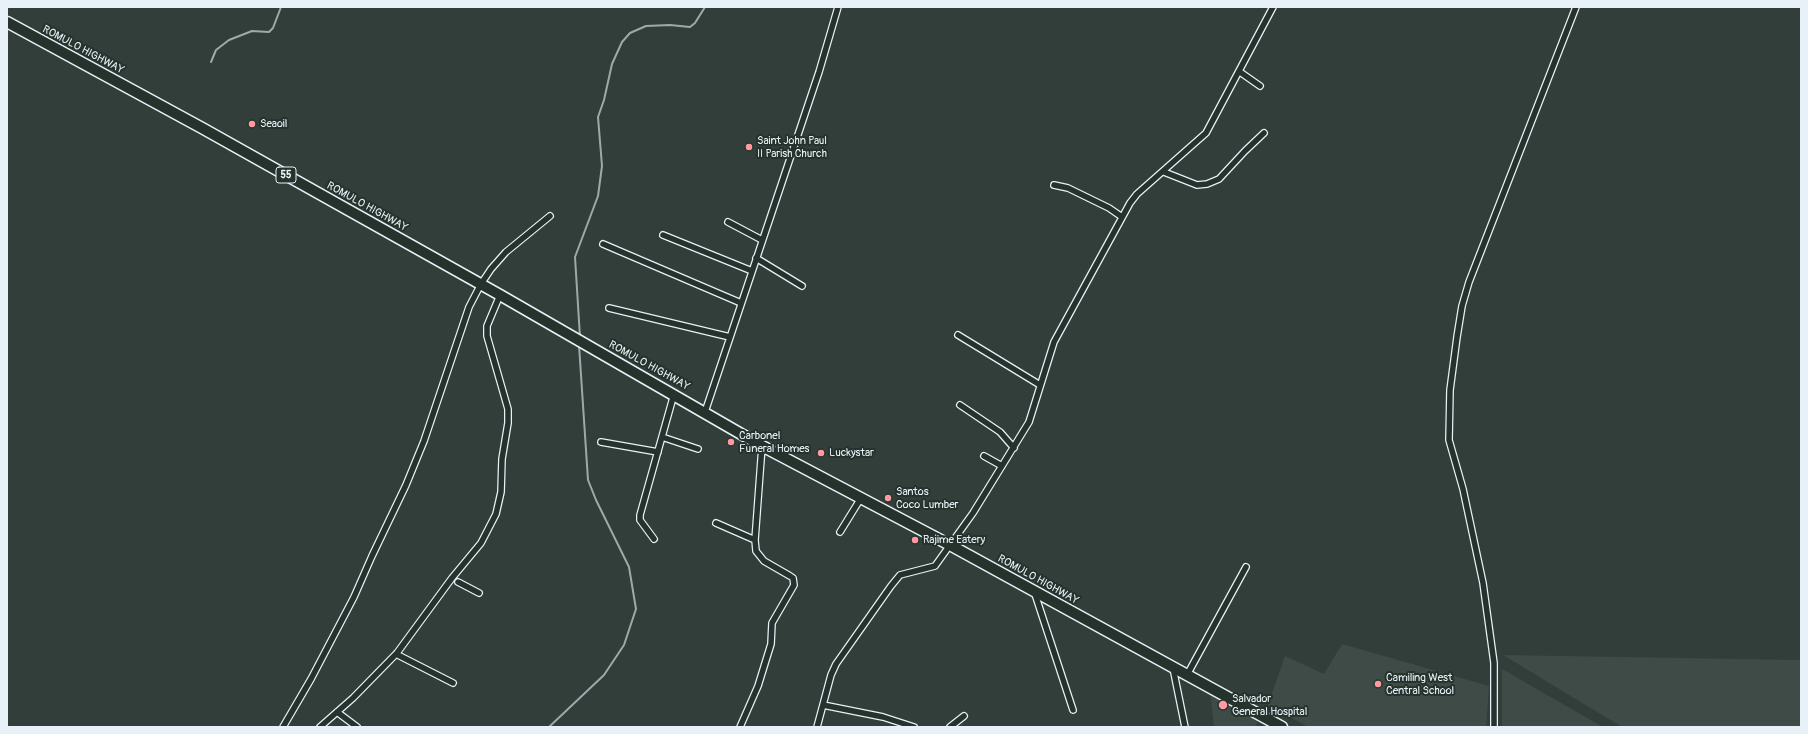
<!DOCTYPE html>
<style>
body{margin:0}
#map{position:relative;width:1808px;height:734px;overflow:hidden;background:#323e39;font-family:Pangolin,sans-serif}
canvas{display:block}
.frame{position:absolute;inset:0;border:8px solid #e8f1f8;pointer-events:none}
</style>
<div id="map">
<canvas width="1808" height="734"></canvas>
<div class="frame"></div>
</div>
<script>
const context = document.querySelector('canvas').getContext('2d');
context.lineJoin = 'round';
function fill(path, color) { context.fillStyle = color; context.fill(path, 'evenodd'); }
const shape = rows => new Path2D(rows.map(r => 'M' + r).join(''));
function stroke(path, color, width, dash) { context.strokeStyle = color; context.lineWidth = width; context.lineCap = dash ? 'butt' : 'round'; context.setLineDash(dash || []); context.stroke(path); }
function label(font, color, halo, rows, align = 'center') {
  context.font = font + ' Pangolin,sans-serif'; context.lineWidth = 4; context.setLineDash([]); context.textBaseline = 'middle'; context.strokeStyle = halo; context.fillStyle = color; for (const [text, x, y, turn = 0] of rows) {
    context.save(); context.translate(x, y); context.rotate((+turn || 0) * Math.PI / 180); context.textAlign = isNaN(turn) ? turn : align; if (halo) context.strokeText(text, 0, 0); context.fillText(text, 0, 0); context.restore();
  }
}
const built = shape([
 [1342,644,1489,686,1486,727,1308,727,1268,705,1285,656,1324,674],
 [1503,655,1801,660,1801,727,1622,727],
 [1502,669,1603,727,1502,727],
 [1210,692,1259,718,1255,727,1214,727]
]);
const stream = shape([
 [211,62,216,50,229,40,252,31,269,32,273,28,281,7],
 [580,337,575,257,598,196,602,166,598,117,604,100,612,64,622,42,630,33,646,26,670,25,690,27,695,23,705,7],
 [549,727,604,675,624,645,636,609,629,567,596,500,588,480,579,345]
]);
const street = shape([
 [1240,72,1260,86],
 [1164,172,1197,185,1207,184,1219,179,1245,151,1264,133],
 [1054,185,1068,188,1109,208,1122,217],
 [728,222,762,240],
 [663,235,752,271],
 [603,244,741,303],
 [756,258,802,286],
 [609,308,730,337],
 [958,335,1040,385],
 [960,405,1000,432,1014,448],
 [705,412,819,72,838,7],
 [662,437,698,449],
 [601,442,658,452],
 [984,456,1002,466],
 [716,523,755,540],
 [840,532,861,498],
 [654,539,640,520,640,515,674,394],
 [458,582,479,593],
 [1034,591,1073,710],
 [396,654,453,683],
 [1173,668,1185,727],
 [1187,675,1246,567],
 [823,705,883,717,914,727],
 [337,712,357,727],
 [283,727,311,679,354,597,372,556,406,485,424,441,469,307,481,284,491,269,506,252,550,216],
 [320,727,353,698,397,653,452,578,481,543,496,514,501,492,502,459,508,423,508,409,487,336,487,326,500,295],
 [740,727,758,686,771,644,772,623,794,585,793,578,790,576,764,561,756,551,755,540,762,446],
 [817,727,831,675,836,664,891,586,900,575,935,566,973,513,1029,422,1054,342,1130,203,1137,194,1206,133,1273,7],
 [950,727,964,716],
 [1494,727,1494,663,1483,583,1463,489,1449,440,1450,390,1457,337,1462,306,1469,282,1576,7]
]);
const highway = shape([
 [7,22,202,128,500,295,762,446,950,545,1282,727]
]);
const markers = [
 [252,124,4,"#ff9aa2"],
 [749,147,4,"#ff9aa2"],
 [731,442,4,"#ff9aa2"],
 [821,453,4,"#ff9aa2"],
 [888,498,4,"#ff9aa2"],
 [915,540,4,"#ff9aa2"],
 [1378,684,4,"#ff9aa2"],
 [1223,705,5,"#ff9aa2"]
];
const shields = [
 [286,175,20]
];
const shieldNames = [
 ["55",286,175]
];
const streetNames = [
 ["ROMULO HIGHWAY",83,50,28],
 ["ROMULO HIGHWAY",367,207,29],
 ["ROMULO HIGHWAY",649,366,29],
 ["ROMULO HIGHWAY",1038,580,29]
];
const poiNames = [
 ["Seaoil",260,124],
 ["Saint John Paul",757,141],
 ["II Parish Church",757,154],
 ["Carbonel",739,436],
 ["Funeral Homes",739,449],
 ["Luckystar",829,453],
 ["Santos",896,492],
 ["Coco Lumber",896,505],
 ["Rajime Eatery",923,540],
 ["Camiling West",1386,678],
 ["Central School",1386,691],
 ["Salvador",1232,699],
 ["General Hospital",1232,712]
];
fill(built, '#3f4b46');
stroke(stream, '#9ea9ab', 2);
stroke(street, '#e8f1f8', 8);
stroke(highway, '#e8f1f8', 13);
stroke(street, '#26332d', 5.5);
stroke(highway, '#26332d', 10);
for (const [x, y, r, color] of markers) { const dot = new Path2D(); dot.arc(x, y, r, 0, 2 * Math.PI); context.fillStyle = color; context.fill(dot); stroke(dot, '#26332d', 1.5); }
for (const [x, y, w] of shields) { const box = new Path2D(); box.roundRect(x - w / 2, y - 8, w, 16, 3); context.fillStyle = '#26332d'; context.fill(box); stroke(box, '#e8f1f8', 1); }
label('bold 10px', '#e8f1f8', null, shieldNames);
label('11px', '#e8f1f8', '#26332d', streetNames);
label('11px', '#e8f1f8', '#26332d', poiNames, 'left');
</script>
